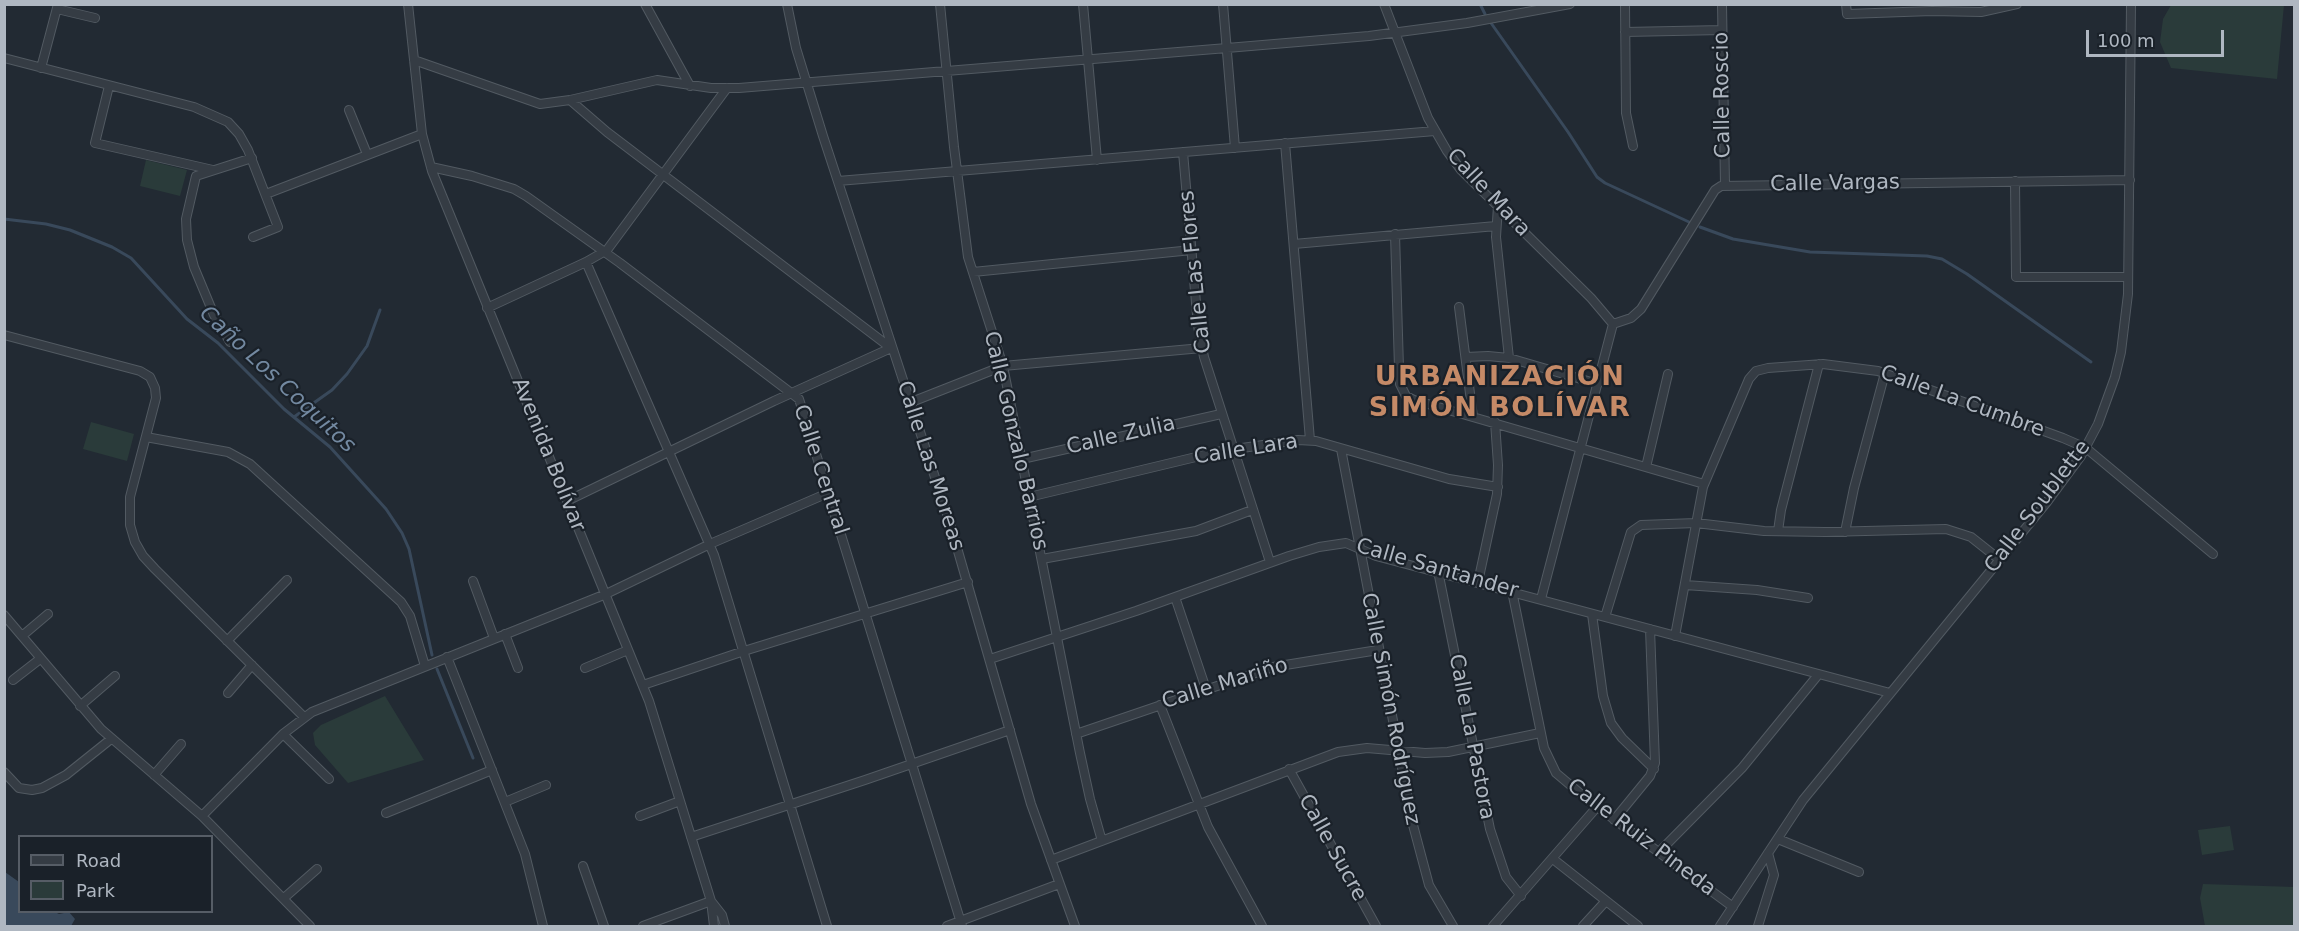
<!DOCTYPE html>
<meta charset="utf-8">
<style>
body{margin:0}
#map{position:relative;width:2299px;height:931px;overflow:hidden;background:#222a33;font-family:"DejaVu Sans",sans-serif}
canvas{display:block}
.frame{position:absolute;inset:0;border:6px solid #afb7c1;pointer-events:none}
.legend{position:absolute;left:18px;top:835px;width:195px;height:78px;box-sizing:border-box;background:#1a2129;border:2px solid #565d66;margin:0;padding:8px 10px;list-style:none;font-size:18px;color:#afb7c1}
.legend li{display:flex;align-items:center;gap:12px;height:30px}
.legend b{width:30px;border:2px solid #565d66}
.scale{position:absolute;left:2086px;top:30px;width:138px;height:27px;box-sizing:border-box;border:3px solid #afb7c1;border-top:0;padding-left:8px;font-size:18px;line-height:21px;white-space:nowrap;color:#afb7c1;-webkit-text-stroke:4px #1a2129;paint-order:stroke}
</style>
<div id="map">
<canvas width="2299" height="931"></canvas>
<div class="frame"></div>
<ul class="legend">
<li><b style="height:8px;background:#353c44"></b>Road</li>
<li><b style="height:16px;background:#2a3b3a"></b>Park</li>
</ul>
<div class="scale">100 m</div>
</div>
<script>
const context = document.querySelector('canvas').getContext('2d');
context.lineJoin = 'round';
function fill(path, color) { context.fillStyle = color; context.fill(path, 'evenodd'); }
const shape = rows => new Path2D(rows.map(r => 'M' + r).join(''));
function stroke(path, color, width, dash) { context.strokeStyle = color; context.lineWidth = width; context.lineCap = dash ? 'butt' : 'round'; context.setLineDash(dash || []); context.stroke(path); }
function label(font, color, halo, rows, align = 'center') {
  context.font = font + ' "DejaVu Sans",sans-serif'; context.lineWidth = 4.5; context.setLineDash([]); context.textBaseline = 'middle'; context.strokeStyle = halo; context.fillStyle = color; for (const [text, x, y, turn = 0] of rows) {
    context.save(); context.translate(x, y); context.rotate((+turn || 0) * Math.PI / 180); context.textAlign = isNaN(turn) ? turn : align; if (halo) context.strokeText(text, 0, 0); context.fillText(text, 0, 0); context.restore();
  }
}
const green = shape([
 [2171,5,2284,5,2277,79,2171,68,2160,42,2163,19],
 [146,160,187,170,180,196,140,186],
 [91,422,134,434,127,461,83,449],
 [385,696,424,760,348,783,315,745,313,733,321,725],
 [2230,826,2234,850,2202,855,2198,830],
 [2203,884,2294,887,2294,926,2205,926,2200,898]
]);
const water = shape([
 [5,872,19,882,20,912,55,912,59,914,69,912,75,919,71,926,5,926]
]);
const stream = shape([
 [1480,4,1485,14],
 [1491,23,1568,132,1597,177,1605,183,1689,222],
 [4,219,46,224,70,230,112,247,131,258,187,319,218,343,284,409,330,447,386,509,402,533,409,549,432,655],
 [1700,227,1733,239,1810,252,1927,256,1942,259,1967,274,2091,362],
 [294,417,332,390,347,374,367,346,380,310],
 [437,669,473,758]
]);
const minor = shape([
 [408,4,422,134,432,171,649,701,711,901,714,926],
 [645,4,690,86],
 [787,4,796,48,823,136,949,520,1031,804,1075,926],
 [940,4,954,147,968,257,1003,366,1080,753,1090,799,1102,841],
 [1083,4,1097,160],
 [1223,4,1235,148],
 [1384,4,1428,118,1447,151,1461,170,1591,298,1613,324],
 [1625,4,1626,113,1633,146],
 [1722,4,1725,185],
 [1846,4,1847,14,1932,11,1981,12,2017,4],
 [57,9,95,18],
 [1625,32,1722,30],
 [4,58,194,107,228,122,239,134,248,150,278,227,253,237],
 [414,60,540,104,570,100,657,80,711,88,739,88,1227,48,1369,36,1467,23,1570,4],
 [41,68,58,4],
 [109,86,95,143,213,170],
 [349,110,367,154],
 [1285,143,1310,440],
 [1183,152,1198,326,1204,357,1270,562],
 [431,167,472,176,514,189,526,196,620,263,799,399,962,926],
 [838,181,1435,131],
 [2015,181,2016,277,2128,277],
 [266,194,422,134],
 [1498,206,1496,237,1509,358],
 [1395,234,1399,368,1400,384,1406,396,1414,400,1704,484],
 [1294,244,1496,226],
 [586,262,714,555,827,926],
 [973,272,1192,250],
 [1459,307,1473,417],
 [487,308,586,262,607,250,727,88],
 [1613,324,1631,318,1641,309,1715,190,1721,186,2130,180],
 [4,335,140,371,150,377,155,388,156,398,130,497,130,525,135,542,143,556,155,569,304,717],
 [230,342,214,315,194,267,187,240,186,219,196,176,252,158],
 [1466,357,1488,356,1509,358,1598,384],
 [909,403,1003,366,1202,348],
 [146,437,228,452,250,464,401,602,410,616,425,666],
 [1341,449,1413,825,1429,885,1453,926],
 [1022,459,1221,414],
 [1646,467,1668,374],
 [1029,497,1221,451,1298,440,1316,441,1449,479,1498,487],
 [567,501,774,401,891,348,607,132,570,100],
 [1778,531,1781,510,1819,364],
 [1845,532,1854,488,1885,373],
 [1042,559,1196,531,1252,510],
 [1438,571,1490,829,1506,877,1521,896],
 [473,581,494,638],
 [1478,582,1497,494,1498,465,1495,422],
 [1685,585,1757,590,1808,598],
 [1512,591,1544,748,1556,773,1588,800,1733,907],
 [1175,597,1206,689],
 [1541,599,1613,324],
 [1592,614,1603,696,1611,723,1622,738,1654,769],
 [4,615,101,729,202,816,310,926],
 [1605,617,1631,532,1641,525,1696,523,1764,531,1825,532,1946,529,1971,537,2000,560],
 [505,634,518,668],
 [22,636,48,614],
 [1675,636,1703,487,1749,379,1756,371,1768,368,1823,364,1878,371,2063,438,2086,448,2213,554],
 [227,641,287,580],
 [447,657,525,854,543,926],
 [990,659,1136,611,1289,556,1319,547,1346,543,1376,556,1890,693],
 [585,668,628,650],
 [13,680,40,659],
 [643,685,744,651,968,582],
 [228,693,252,665],
 [1160,705,1208,827,1262,926],
 [80,706,115,676],
 [283,734,329,779],
 [1076,734,1273,667,1378,650],
 [1289,769,1376,926],
 [4,772,19,788,32,790,42,788,66,775,111,739],
 [154,775,181,744],
 [505,802,546,785],
 [386,813,492,770],
 [202,816,283,734,312,712,606,594,710,544,828,493],
 [640,816,680,801],
 [1614,820,1650,776,1655,763,1650,629],
 [691,837,865,780,1010,730],
 [1778,839,1859,872],
 [1658,853,1742,768,1818,675],
 [1553,859,1638,926],
 [1051,860,1338,752,1367,748,1425,753,1448,752,1540,733],
 [583,866,604,926],
 [284,898,317,869],
 [711,901,722,915,725,926],
 [643,926,711,901],
 [947,926,1059,884],
 [1493,926,1597,807],
 [1583,926,1605,902],
 [1720,926,1803,800,2047,502,2081,456,2098,424,2115,377,2121,352,2128,294,2131,4],
 [1758,926,1774,875,1768,853]
]);
const streetNames = [
 ["Calle Roscio",1723,95,-91],
 ["Calle Vargas",1835,184,-1],
 ["Calle Mara",1488,193,47],
 ["Calle Las Flores",1196,272,-96],
 ["Calle La Cumbre",1962,402,20],
 ["Calle Zulia",1121,436,-13],
 ["Calle Gonzalo Barrios",1015,441,77],
 ["Calle Lara",1246,450,-9],
 ["Avenida Bolívar",548,455,68],
 ["Calle Las Moreas",930,466,72],
 ["Calle Central",820,470,72],
 ["Calle Soublette",2038,507,-53],
 ["Calle Santander",1437,569,16],
 ["Calle Mariño",1225,684,-17],
 ["Calle Simón Rodríguez",1390,709,79],
 ["Calle La Pastora",1471,737,79],
 ["Calle Ruiz Pineda",1641,838,37],
 ["Calle Sucre",1332,848,61]
];
const waterNames = [
 ["Caño Los Coquitos",277,380,43]
];
const districtNames = [
 ["URBANIZACIÓN",1500,378],
 ["SIMÓN BOLÍVAR",1500,409]
];
fill(green, '#2a3b3a');
fill(water, '#39495b');
stroke(stream, '#39495b', 3);
stroke(minor, '#525a62', 10);
stroke(minor, '#353c44', 8);
label('21px', '#afb7c1', '#1a2129', streetNames);
label('italic 22px', '#7389a1', '#1a2129', waterNames);
context.letterSpacing = '1.5px';
label('bold 27px', '#c58a67', '#1a2129', districtNames);
context.letterSpacing = '0px';
</script>
